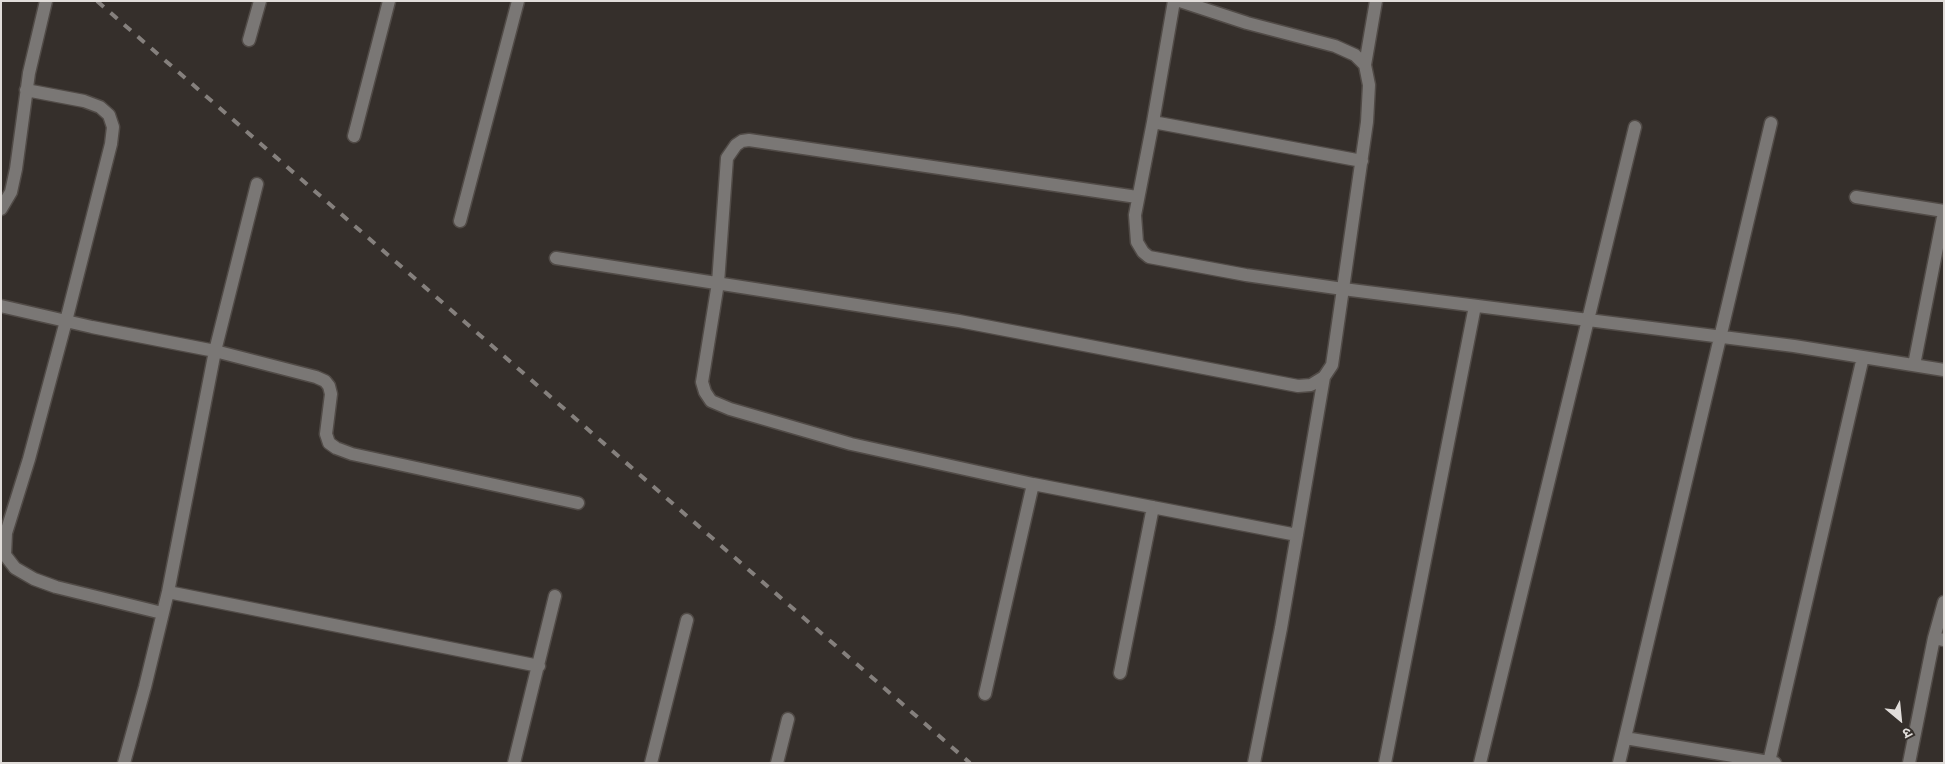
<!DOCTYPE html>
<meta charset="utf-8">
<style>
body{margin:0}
#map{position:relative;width:1945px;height:764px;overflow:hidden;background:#352f2b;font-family:"Sofia Sans Condensed","Noto Sans Devanagari",sans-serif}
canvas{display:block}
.frame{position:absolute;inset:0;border:2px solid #e1ddda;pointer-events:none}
.north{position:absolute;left:1875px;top:694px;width:50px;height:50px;-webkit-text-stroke:4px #352f2b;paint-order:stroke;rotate:152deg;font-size:14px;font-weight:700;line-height:20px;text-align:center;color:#e1ddda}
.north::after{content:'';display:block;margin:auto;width:18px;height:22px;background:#e1ddda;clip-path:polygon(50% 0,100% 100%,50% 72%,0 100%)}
</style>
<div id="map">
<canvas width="1945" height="764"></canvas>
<div class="frame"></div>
<div class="north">उ</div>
</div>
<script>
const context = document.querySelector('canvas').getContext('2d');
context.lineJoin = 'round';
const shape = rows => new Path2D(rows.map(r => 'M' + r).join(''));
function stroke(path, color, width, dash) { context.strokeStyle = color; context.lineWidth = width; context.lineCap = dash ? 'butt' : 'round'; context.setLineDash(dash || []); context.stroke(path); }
const minor = shape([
 [1174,1,1153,122,1135,215,1137,242,1143,252,1149,257,1246,275,1343,289,1794,346,1944,370],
 [249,40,260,1],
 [1365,65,1376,1],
 [26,90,84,101,100,107,109,115,113,127,111,144,66,321,29,459,6,533,5,555,15,568,34,579,56,587,162,613],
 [1153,122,1362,161],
 [354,136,389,1],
 [1137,197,749,140,742,141,736,145,727,158,718,283,702,382,705,392,711,401,730,409,851,444,1033,484,1297,535],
 [1856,197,1944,211],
 [1,209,11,192,16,169,29,73,46,1],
 [460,221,518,1],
 [556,258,959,321,1298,386,1311,385,1324,377,1332,365,1367,122,1369,85,1365,65,1355,55,1335,46,1247,23,1180,1],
 [1,306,92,327,215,351,316,377,325,381,329,386,331,394,326,434,329,443,336,448,352,454,578,503],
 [1914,365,1944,212],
 [168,592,539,666],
 [1944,602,1934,638,1944,640],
 [1120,673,1153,507],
 [985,694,1033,484],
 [1625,738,1775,763],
 [1769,762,1863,357],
 [124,763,145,687,168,592,215,351,257,184],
 [514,763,555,596],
 [651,763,687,620],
 [777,763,788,719],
 [1254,763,1281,628,1324,377],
 [1385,763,1475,306],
 [1480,763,1635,127],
 [1619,763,1771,123],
 [1909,763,1934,638]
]);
const rail = shape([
 [97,1,970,763]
]);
stroke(minor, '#514b47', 15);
stroke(minor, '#7a7775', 12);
stroke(rail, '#85807d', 4, [9, 9]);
</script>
